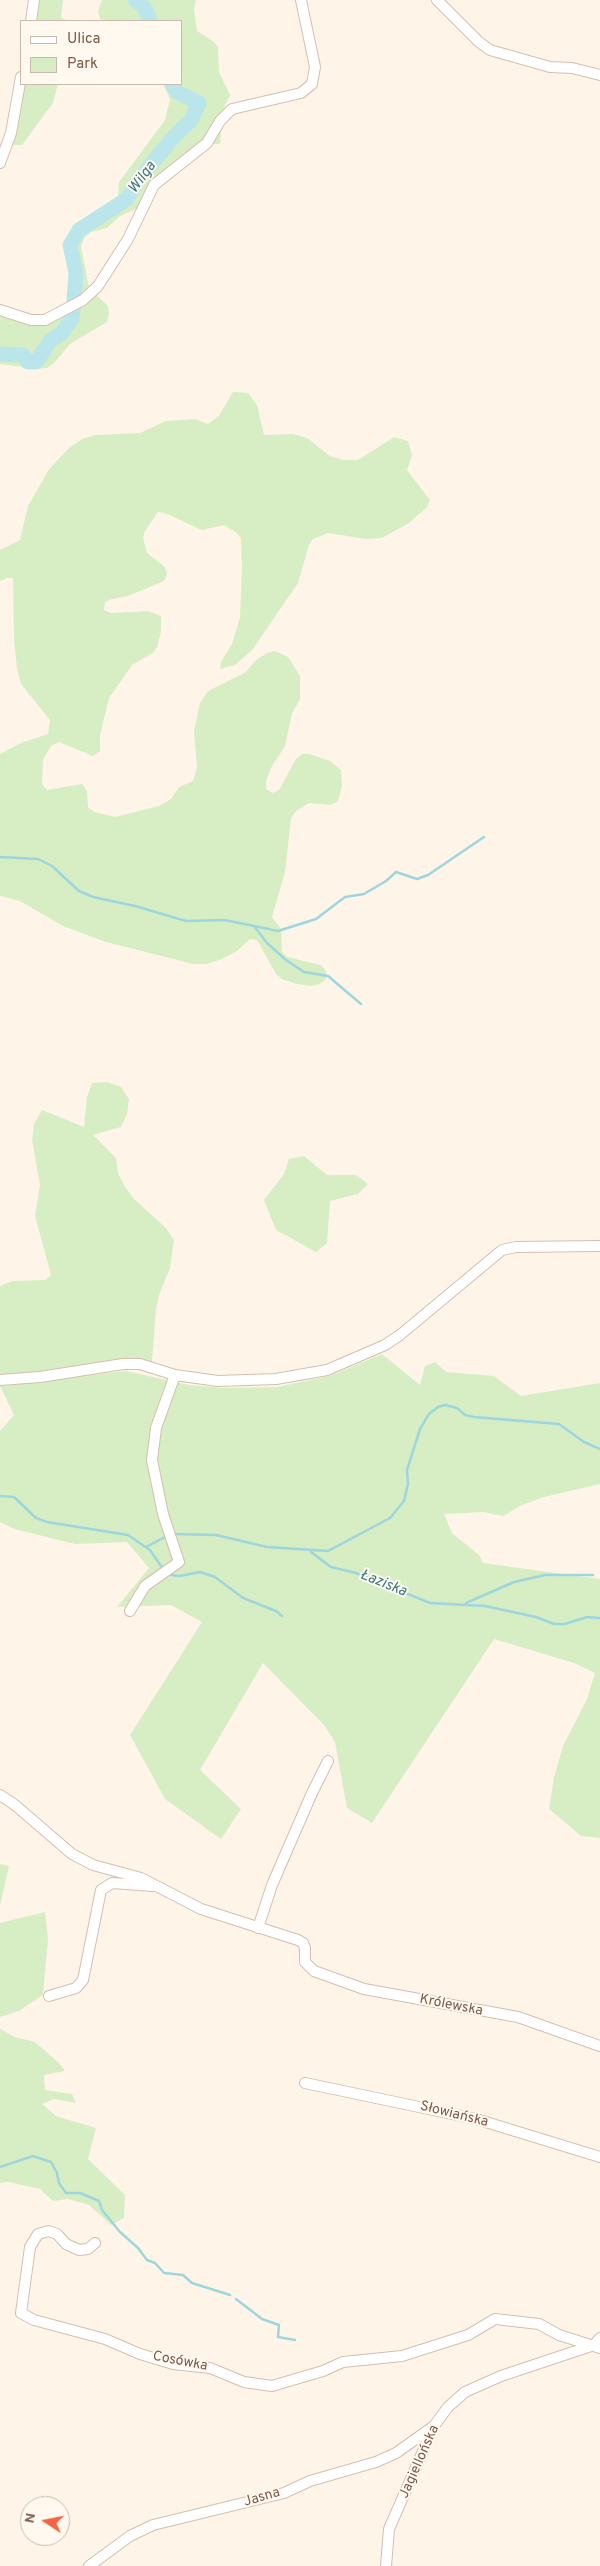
<!DOCTYPE html>
<meta charset="utf-8">
<style>
body{margin:0}
#map{position:relative;width:600px;height:2566px;overflow:hidden;background:#fef5e8;font-family:Overpass,sans-serif}
canvas{display:block}
.legend{position:absolute;left:20px;top:20px;width:162px;height:65px;box-sizing:border-box;background:#fff9f0;border:1px solid #cbb9ad;margin:0;padding:6px 9px;list-style:none;font-size:15px;color:#7c5948}
.legend li{display:flex;align-items:center;gap:10px;height:25px}
.legend b{width:25px;border:1px solid #cbb9ad}
.north{position:absolute;left:20px;top:2496px;width:50px;height:50px;box-sizing:border-box;background:#fff9f0;border:1px solid #cbb9ad;border-radius:50%;rotate:281deg;font-size:14px;font-weight:700;line-height:20px;text-align:center;color:#7c5948}
.north::after{content:'';display:block;margin:auto;width:18px;height:22px;background:#f46442;clip-path:polygon(50% 0,100% 100%,50% 72%,0 100%)}
</style>
<div id="map">
<canvas width="600" height="2566"></canvas>
<ul class="legend">
<li><b style="height:6px;background:#fff"></b>Ulica</li>
<li><b style="height:14px;background:#d7eec4"></b>Park</li>
</ul>
<div class="north">N</div>
</div>
<script>
const context = document.querySelector('canvas').getContext('2d');
context.lineJoin = 'round';
function fill(path, color) { context.fillStyle = color; context.fill(path, 'evenodd'); }
const shape = rows => new Path2D(rows.map(r => 'M' + r).join(''));
function stroke(path, color, width, dash) { context.strokeStyle = color; context.lineWidth = width; context.lineCap = dash ? 'butt' : 'round'; context.setLineDash(dash || []); context.stroke(path); }
function label(font, color, halo, rows, align = 'center') {
  context.font = font + ' Overpass,sans-serif'; context.lineWidth = 4; context.setLineDash([]); context.textBaseline = 'middle'; context.strokeStyle = halo; context.fillStyle = color; for (const [text, x, y, turn = 0] of rows) {
    context.save(); context.translate(x, y); context.rotate((+turn || 0) * Math.PI / 180); context.textAlign = isNaN(turn) ? turn : align; if (halo) context.strokeText(text, 0, 0); context.fillText(text, 0, 0); context.restore();
  }
}
const green = shape([
 [36,0,63,0,61,18,69,21,35,21],
 [102,0,196,0,194,10,197,31,213,41,218,47,219,72,230,95,223,110,220,144,211,144,164,178,143,206,120,216,107,228,91,232,84,238,81,246,89,288,108,306,109,314,107,322,70,344,54,363,47,368,38,369,0,364,0,315,28,324,77,308,71,299,72,273,64,242,69,233,109,208,118,197,119,182,165,120,170,99,163,84,181,84,181,21,107,21,100,19,98,11],
 [23,84,58,84,53,103,22,145,11,145],
 [233,392,248,393,257,405,264,435,293,434,307,438,330,456,344,460,358,460,394,437,408,441,412,455,407,470,430,500,427,507,409,523,382,538,366,539,328,533,313,539,309,545,298,583,253,649,235,665,220,669,221,662,232,644,240,617,242,567,241,539,237,533,224,525,202,530,165,513,158,512,145,531,143,538,147,553,165,567,167,574,164,581,128,596,112,599,105,602,104,610,111,613,148,611,161,616,161,632,157,647,153,653,132,665,109,698,100,735,100,751,93,756,59,742,51,746,43,760,42,784,47,790,82,784,87,791,88,807,94,812,115,817,159,806,171,799,179,787,193,781,197,768,194,731,200,703,208,691,246,672,255,661,267,653,275,651,288,657,300,676,300,699,292,713,285,746,272,766,266,781,266,789,273,793,279,790,296,759,302,754,309,754,330,761,341,770,342,786,338,801,331,805,309,803,296,811,291,818,285,872,272,917,281,929,282,952,287,957,321,965,326,971,326,979,320,984,312,986,297,984,282,979,276,974,257,940,250,939,237,951,222,959,207,964,193,964,106,942,63,926,20,901,0,896,0,754,21,743,48,734,50,720,21,684,17,669,14,640,13,578,7,578,0,581,0,550,20,540,28,506,50,468,70,447,82,439,96,435,140,433,166,421,195,419,208,424,219,416],
 [107,1082,121,1087,129,1099,127,1114,121,1127,93,1135,116,1158,118,1173,124,1185,133,1198,166,1228,174,1240,170,1268,159,1295,156,1309,152,1362,122,1360,40,1374,0,1376,0,1286,13,1281,45,1280,51,1275,35,1216,40,1185,32,1140,34,1124,42,1110,84,1127,87,1097,92,1083],
 [304,1156,327,1175,356,1175,368,1184,358,1194,330,1201,327,1243,316,1252,276,1230,264,1200,284,1174,289,1159],
 [382,1354,420,1385,425,1366,435,1362,446,1372,494,1376,521,1396,600,1383,600,1484,544,1497,522,1505,503,1516,483,1512,444,1514,452,1533,479,1555,483,1563,600,1579,600,1838,581,1836,549,1809,554,1777,563,1746,587,1699,595,1673,574,1663,494,1639,372,1823,347,1808,335,1742,324,1725,263,1663,200,1770,241,1809,221,1839,165,1799,130,1735,202,1622,171,1605,117,1607,149,1568,127,1542,75,1544,14,1529,0,1522,0,1431,14,1415,0,1386,126,1371,189,1385,226,1388,277,1387,329,1376],
 [0,1864,9,1866,0,1906],
 [45,1912,48,1939,43,1995,19,2011,0,2017,0,1923],
 [0,2029,15,2037,35,2042,59,2063,65,2071,44,2075,45,2090,72,2094,76,2103,54,2099,42,2104,56,2116,96,2128,88,2159,125,2195,124,2218,111,2225,89,2205,68,2199,53,2201,40,2189,8,2182,0,2183]
]);
const stream = shape([
 [0,857,38,859,52,866,79,891,93,897,135,906,186,921,225,920,278,931,316,919,345,897,364,894,386,881,396,872,417,879,428,875,484,837],
 [254,926,267,943,286,960,304,972,328,976,361,1004],
 [0,1496,14,1497,36,1518,47,1522,128,1535,150,1550,163,1569],
 [174,1534,216,1535,267,1547,328,1551,390,1518,404,1501,408,1484,407,1470,420,1429,429,1414,438,1407,445,1405,457,1408,465,1415,474,1417,559,1424,584,1442,600,1449],
 [146,1547,165,1537],
 [311,1552,331,1567,356,1573,430,1603,485,1606,536,1617,554,1624,565,1624,587,1617,600,1618],
 [171,1575,180,1576,200,1572,215,1577,243,1598,276,1611,282,1616],
 [466,1603,514,1582,545,1575,593,1575],
 [0,2167,33,2156,51,2162,57,2173,59,2183,66,2193,80,2193,99,2201,102,2210,120,2232,138,2248,147,2260,155,2263,164,2273,183,2275,192,2283,230,2295],
 [236,2299,262,2319,279,2325,278,2337,295,2340]
]);
const river = shape([
 [135,0,145,8,150,21],
 [74,301,76,273,70,245,79,230,127,199,137,182,171,140,191,120,199,103,177,92,172,84],
 [0,354,23,355,28,362,36,362,51,340,62,333,72,318,73,308]
]);
const minor = shape([
 [437,0,479,42,490,50,550,67,572,68,600,75],
 [31,21,34,0],
 [0,163,11,133,21,77],
 [0,310,31,320,45,320,83,300,98,286,128,239,154,185,207,143,220,121,232,109,301,93,312,84,315,67,301,0],
 [0,1380,40,1377,123,1364,140,1364,175,1375,218,1381,276,1379,327,1370,385,1345,400,1335,502,1250,516,1247,600,1246],
 [130,1611,145,1586,179,1562,163,1514,152,1460,156,1428,175,1375],
 [0,1795,15,1805,72,1854,93,1865,141,1878,201,1909,298,1940,303,1943,305,1948,305,1962,314,1971,364,1989,518,2017,600,2046],
 [258,1928,272,1885,312,1793,328,1761],
 [49,1996,76,1988,83,1980,101,1890,112,1883,153,1886],
 [305,2083,476,2119,600,2157],
 [95,2243,88,2249,79,2250,66,2244,57,2234,49,2231,38,2234,30,2247,21,2313,34,2320,105,2339,140,2354,173,2364,210,2368,244,2382,272,2386,323,2371,343,2362,402,2356,468,2335,495,2319,539,2324,559,2335,600,2348],
 [89,2566,130,2536,153,2525,284,2493,310,2481,376,2462,396,2453,434,2426],
 [386,2566,389,2529,434,2426,448,2407,465,2392,501,2376,594,2345,600,2338]
]);
const streetNames = [
 ["Królewska",451,2006,11],
 ["Słowiańska",454,2115,14],
 ["Cosówka",180,2362,11],
 ["Jagiellońska",420,2462,-66],
 ["Jasna",262,2498,-16]
];
const waterNames = [
 ["Wilga",143,178,-53],
 ["Łaziska",383,1584,22]
];
fill(green, '#d7eec4');
stroke(stream, '#9ed6de', 2.5);
stroke(river, '#b9e5eb', 15);
stroke(minor, '#d5beaf', 12);
stroke(minor, '#fff', 10);
label('14px', '#7c5948', '#fff9f0', streetNames);
label('italic 15px', '#3a7882', '#fff9f0', waterNames);
</script>
